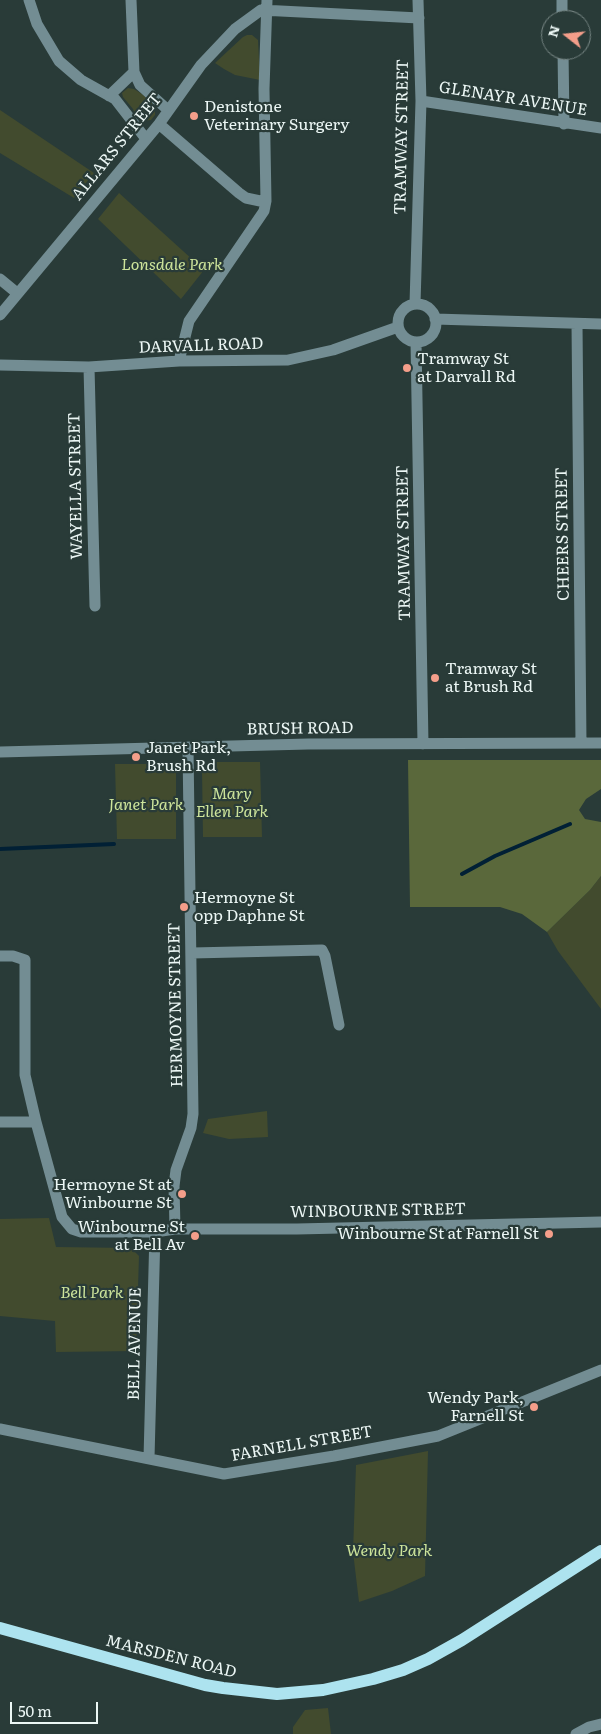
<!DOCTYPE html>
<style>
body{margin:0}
#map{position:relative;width:601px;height:1734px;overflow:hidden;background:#293b38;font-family:Literata,serif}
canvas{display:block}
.north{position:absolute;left:541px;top:10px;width:50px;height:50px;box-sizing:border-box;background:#293b38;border:1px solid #778684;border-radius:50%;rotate:286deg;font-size:14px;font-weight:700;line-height:20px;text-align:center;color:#ecf7f5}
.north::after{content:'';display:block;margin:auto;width:18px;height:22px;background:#f49e8a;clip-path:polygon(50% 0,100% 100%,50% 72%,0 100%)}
.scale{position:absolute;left:10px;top:1702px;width:88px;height:22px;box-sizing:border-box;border:2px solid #ecf7f5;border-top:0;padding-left:6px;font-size:15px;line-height:18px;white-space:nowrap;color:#ecf7f5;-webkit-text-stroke:4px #293b38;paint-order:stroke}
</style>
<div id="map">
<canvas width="601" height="1734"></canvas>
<div class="north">N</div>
<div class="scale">50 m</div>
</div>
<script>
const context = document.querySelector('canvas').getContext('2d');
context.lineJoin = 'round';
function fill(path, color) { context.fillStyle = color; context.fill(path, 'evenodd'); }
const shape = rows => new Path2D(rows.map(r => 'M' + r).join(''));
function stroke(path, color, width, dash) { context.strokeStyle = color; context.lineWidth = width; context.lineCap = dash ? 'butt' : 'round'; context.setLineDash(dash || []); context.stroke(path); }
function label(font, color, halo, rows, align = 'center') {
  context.font = font + ' Literata,serif'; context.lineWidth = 4.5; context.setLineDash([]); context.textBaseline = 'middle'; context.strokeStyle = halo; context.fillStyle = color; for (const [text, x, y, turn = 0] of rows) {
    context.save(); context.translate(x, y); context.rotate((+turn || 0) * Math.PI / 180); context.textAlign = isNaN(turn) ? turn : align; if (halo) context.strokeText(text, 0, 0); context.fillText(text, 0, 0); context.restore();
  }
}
const green = shape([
 [247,35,252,35,258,40,260,80,235,75,224,69,215,63,243,37],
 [128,88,134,89,142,94,155,106,155,115,151,120,142,121,137,118,133,109,123,97,122,93],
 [0,110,94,173,74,198,0,153],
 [119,193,204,270,181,299,98,219],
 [210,762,260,762,262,837,203,837,202,770],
 [115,764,166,764,176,770,176,839,117,839],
 [601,876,601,1009,558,951,547,932,590,890],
 [267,1111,268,1137,229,1139,203,1133,208,1119],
 [49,1218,56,1247,131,1248,139,1256,136,1351,56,1352,55,1321,0,1316,0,1219],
 [428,1451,425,1576,392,1591,359,1602,353,1552,356,1465],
 [328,1708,331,1734,293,1734,293,1727,305,1710]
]);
const forest = shape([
 [408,760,601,760,601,789,586,799,579,810,585,819,601,822,601,876,590,890,547,932,522,914,500,907,410,907]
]);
const stream = shape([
 [0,849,114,844],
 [462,874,495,856,570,824]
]);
const minor = shape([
 [29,0,37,24,59,61,81,80,115,99,146,139],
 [131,0,134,72,140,85,168,110],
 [562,0,562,20],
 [563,50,564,124],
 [109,96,134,72],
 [421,101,601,128],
 [159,124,239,193,246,198,265,202],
 [0,279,17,293],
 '398 323a19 19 0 1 1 38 0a19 19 0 1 1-38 0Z',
 [415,304,421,101,418,0],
 [0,315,159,124,201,65,235,29,261,10,419,18],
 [435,319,601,324],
 [577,324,581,743],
 [416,342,423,744],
 [179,361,189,321,264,211,266,201,264,89,267,0],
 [0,365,89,367,179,361,288,360,333,350,398,327],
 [89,367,95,606],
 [0,752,308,744,601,743],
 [192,953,322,950,325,956,339,1025],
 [0,956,13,956,25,960,25,1075,36,1122],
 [0,1122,36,1122,62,1217,72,1229,81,1232,155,1232,175,1229,297,1229,601,1222],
 [175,1229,174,1186,176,1170,191,1128,193,1114,188,748],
 [0,1429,224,1474,334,1456,438,1436,601,1370],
 [149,1458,155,1232],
 [576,1734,589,1727,601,1724]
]);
const major = shape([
 [0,1628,205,1685,223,1688,277,1694,323,1690,373,1679,403,1670,428,1659,462,1640,601,1551]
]);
const markers = [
 [194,116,5,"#f49e8a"],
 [407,368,5,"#f49e8a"],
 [435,678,5,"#f49e8a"],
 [136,757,5,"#f49e8a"],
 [184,907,5,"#f49e8a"],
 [182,1194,5,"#f49e8a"],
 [549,1234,5,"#f49e8a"],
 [195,1236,5,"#f49e8a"],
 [534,1407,5,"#f49e8a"]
];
const streetNames = [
 ["GLENAYR AVENUE",513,99,9],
 ["TRAMWAY STREET",402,137,-89],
 ["ALLARS STREET",117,147,-51],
 ["DARVALL ROAD",201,346,-2],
 ["WAYELLA STREET",76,486,-91],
 ["CHEERS STREET",563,534,-91],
 ["TRAMWAY STREET",404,543,-91],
 ["BRUSH ROAD",300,729,-1],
 ["HERMOYNE STREET",176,1005,-91],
 ["WINBOURNE STREET",378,1211,-1],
 ["BELL AVENUE",135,1344,-89],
 ["FARNELL STREET",302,1444,-10],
 ["MARSDEN ROAD",171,1657,14]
];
const poiNames = [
 ["Denistone",204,107],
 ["Veterinary Surgery",204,125],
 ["Tramway St",417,359],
 ["at Darvall Rd",417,377],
 ["Tramway St",445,669],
 ["at Brush Rd",445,687],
 ["Janet Park,",146,748],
 ["Brush Rd",146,766],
 ["Hermoyne St",194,898],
 ["opp Daphne St",194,916],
 ["Hermoyne St at",172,1185,"right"],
 ["Winbourne St",172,1203,"right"],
 ["Winbourne St",185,1227,"right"],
 ["at Bell Av",185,1245,"right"],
 ["Winbourne St at Farnell St",539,1234,"right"],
 ["Wendy Park,",524,1398,"right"],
 ["Farnell St",524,1416,"right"]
];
const parkNames = [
 ["Lonsdale Park",172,265],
 ["Mary",232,794],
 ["Ellen Park",232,812],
 ["Janet Park",146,805],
 ["Bell Park",92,1293],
 ["Wendy Park",389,1551]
];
fill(green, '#424b2e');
fill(forest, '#5a683b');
stroke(stream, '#012035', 4);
stroke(minor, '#738d93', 11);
stroke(major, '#ade3ef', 12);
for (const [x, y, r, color] of markers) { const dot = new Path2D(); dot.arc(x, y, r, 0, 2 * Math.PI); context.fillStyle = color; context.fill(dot); stroke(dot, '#293b38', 2); }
label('16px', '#ecf7f5', '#293b38', streetNames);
label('16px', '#ecf7f5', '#293b38', poiNames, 'left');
label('italic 16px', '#cde49b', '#293b38', parkNames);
</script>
